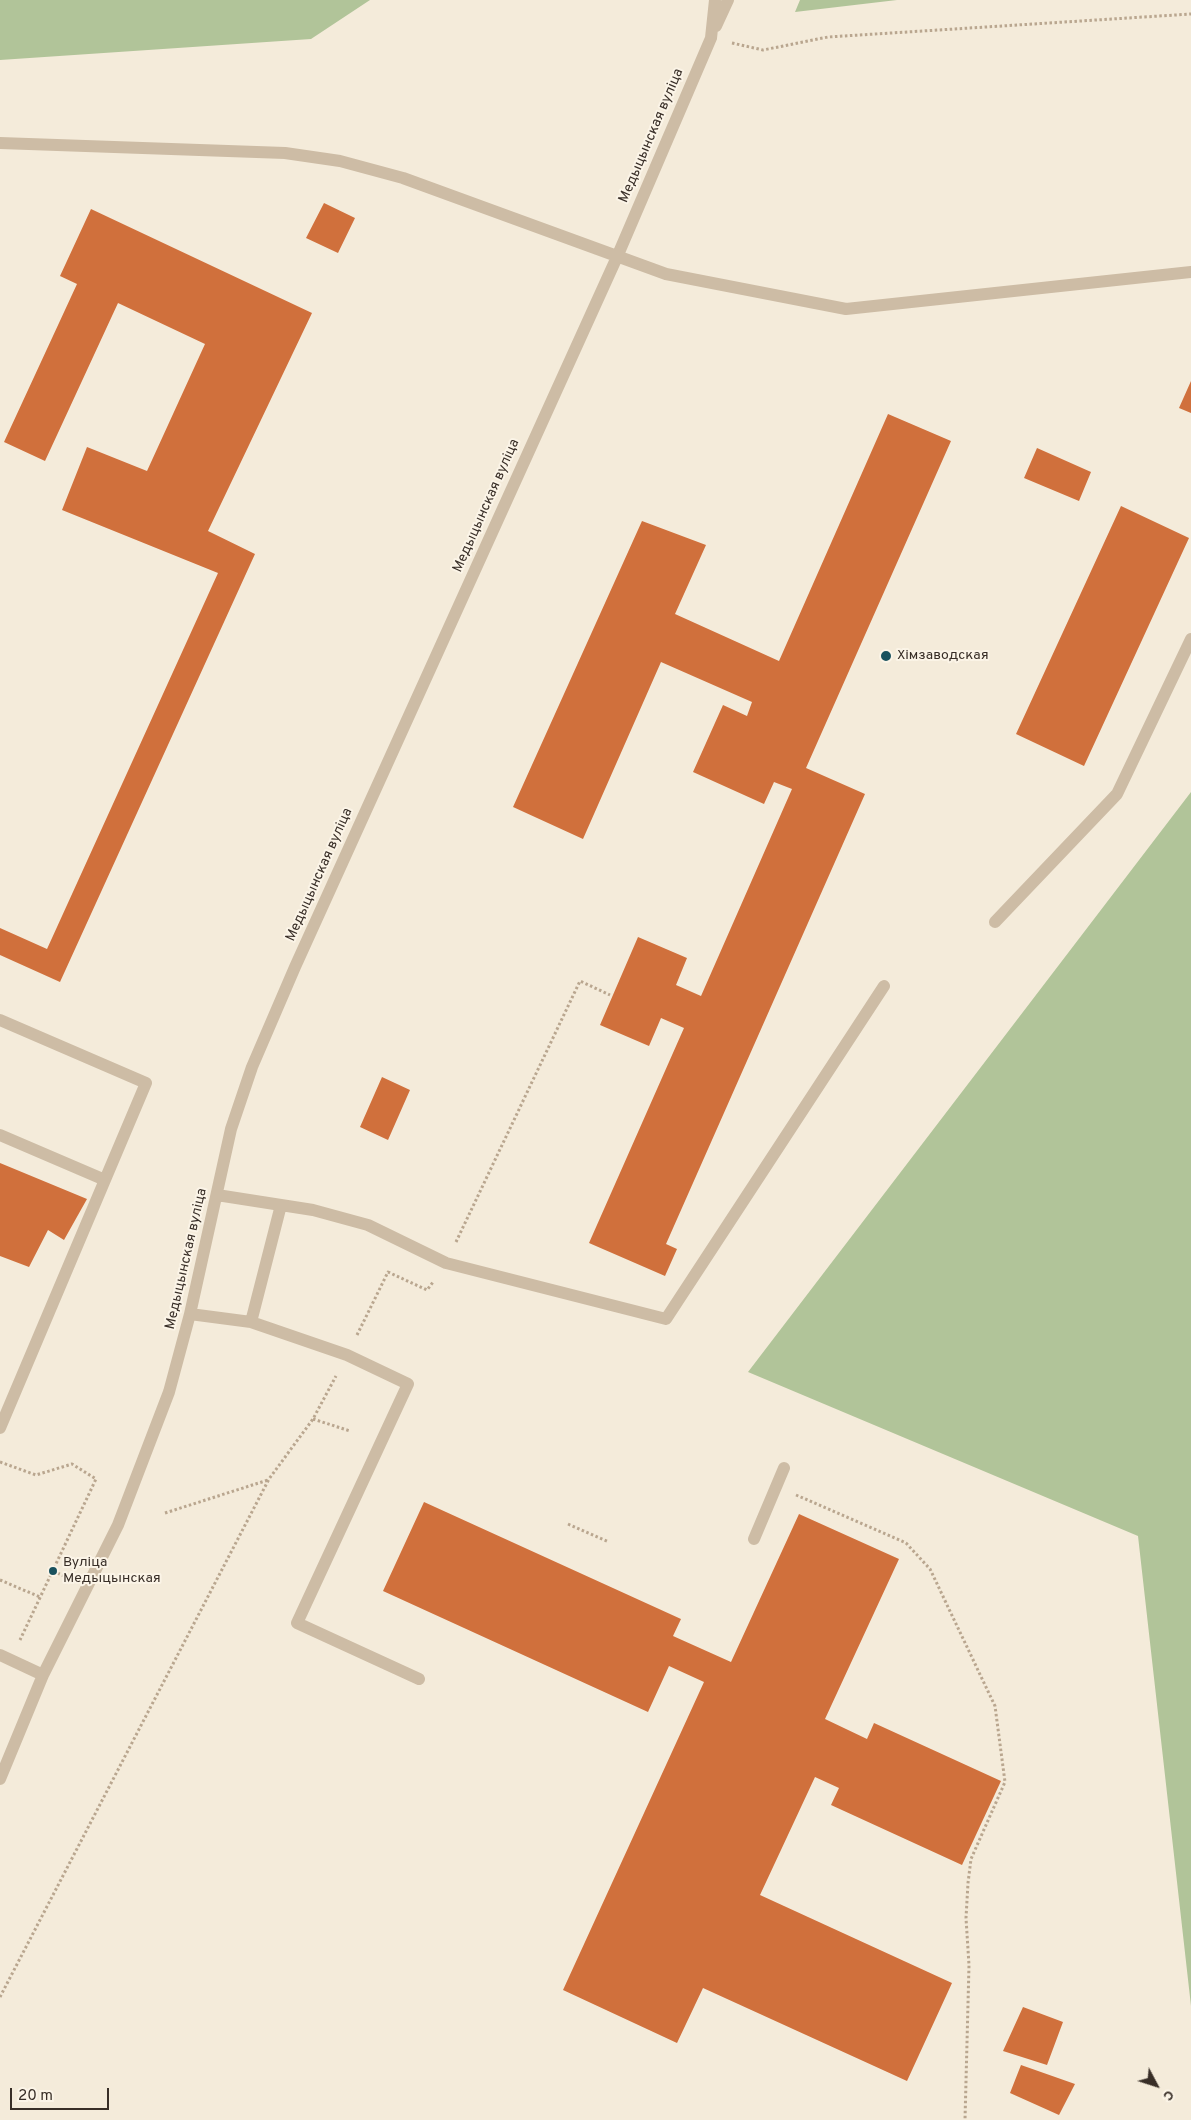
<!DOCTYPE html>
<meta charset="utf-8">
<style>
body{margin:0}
#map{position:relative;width:1191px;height:2120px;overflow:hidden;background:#f4ebda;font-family:Overpass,sans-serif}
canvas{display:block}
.north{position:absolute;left:1131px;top:2060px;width:50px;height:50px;-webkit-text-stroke:4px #fbf4e7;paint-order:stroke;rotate:130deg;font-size:14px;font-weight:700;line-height:20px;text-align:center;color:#382e27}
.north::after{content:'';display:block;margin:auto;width:18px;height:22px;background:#382e27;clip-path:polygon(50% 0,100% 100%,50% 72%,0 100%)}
.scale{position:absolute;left:10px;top:2088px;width:99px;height:22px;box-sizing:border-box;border:2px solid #382e27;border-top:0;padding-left:6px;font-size:15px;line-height:18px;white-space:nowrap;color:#382e27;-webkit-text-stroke:4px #fbf4e7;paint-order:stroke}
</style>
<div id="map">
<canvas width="1191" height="2120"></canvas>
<div class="north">С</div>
<div class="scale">20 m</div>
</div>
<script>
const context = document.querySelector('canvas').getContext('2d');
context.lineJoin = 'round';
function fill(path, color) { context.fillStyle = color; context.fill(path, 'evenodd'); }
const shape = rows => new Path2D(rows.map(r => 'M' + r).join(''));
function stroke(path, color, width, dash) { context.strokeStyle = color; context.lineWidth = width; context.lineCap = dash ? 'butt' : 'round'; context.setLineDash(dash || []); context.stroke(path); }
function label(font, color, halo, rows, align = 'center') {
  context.font = font + ' Overpass,sans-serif'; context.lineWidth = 4; context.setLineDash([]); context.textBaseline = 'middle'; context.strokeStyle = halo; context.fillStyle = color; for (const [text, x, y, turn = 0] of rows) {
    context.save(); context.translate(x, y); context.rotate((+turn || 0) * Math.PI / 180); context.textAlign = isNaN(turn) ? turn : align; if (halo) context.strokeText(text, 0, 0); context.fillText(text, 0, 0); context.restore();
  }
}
const green = shape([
 [0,0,370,0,311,39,0,60],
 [800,0,897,0,795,12],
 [1191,792,1191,2006,1138,1536,748,1372]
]);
const building = shape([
 [324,203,355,218,338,253,306,238],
 [91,209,312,313,208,531,255,554,60,982,0,955,0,928,47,949,218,573,62,510,87,447,147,471,205,344,118,303,45,461,4,442,77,284,60,276],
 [1191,381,1191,413,1179,408],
 [888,414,951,441,806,768,865,794,666,1244,677,1249,665,1276,589,1243,684,1028,661,1018,649,1046,600,1025,638,937,687,958,676,985,701,996,792,789,774,782,764,804,693,772,723,705,747,716,752,702,661,662,583,839,513,807,642,521,706,545,675,614,779,661],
 [1037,448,1091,472,1079,501,1024,478],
 [1121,506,1189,538,1084,766,1016,734],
 [382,1077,410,1090,388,1140,360,1127],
 [0,1163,87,1199,64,1240,48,1230,29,1267,0,1256],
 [424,1502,681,1619,673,1636,731,1662,799,1514,899,1559,825,1719,867,1739,874,1723,1001,1781,962,1865,831,1805,839,1788,815,1777,760,1895,952,1983,907,2081,703,1988,677,2043,563,1990,704,1682,669,1666,648,1712,383,1591],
 [1023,2007,1063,2022,1047,2065,1003,2051],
 [1021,2065,1075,2084,1059,2115,1010,2093]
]);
const path = shape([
 [732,43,763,50,828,37,1191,14],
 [456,1242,580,981,610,995],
 [357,1335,388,1272,427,1290,433,1282],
 [313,1419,350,1431],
 [0,1462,36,1475,72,1464,96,1479,20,1640],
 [796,1495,906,1543,930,1569,995,1706,1005,1782,971,1859,968,1883,966,1918,969,1965,965,2120],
 [165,1513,268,1480],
 [568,1524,609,1542],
 [53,1571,66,1577],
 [0,1580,40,1597],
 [0,1997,269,1479,313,1419,336,1376]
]);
const minor = shape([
 [716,26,728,0],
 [0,143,285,153,340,161,403,178,666,274,846,309,1191,272],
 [995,922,1117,794,1191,639],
 [0,1020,146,1083,0,1428],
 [0,1135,105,1180],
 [217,1195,313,1210,368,1225,446,1263,666,1319,884,986],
 [190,1314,251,1322,347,1355,408,1384,297,1623,419,1679],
 [251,1322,281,1205],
 [754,1539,784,1468],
 [0,1655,43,1675],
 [0,1779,43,1675,118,1525,169,1392,190,1314,231,1129,252,1067,295,967,617,257,711,38,715,0]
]);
const markers = [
 [886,656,6,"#19515d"],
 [53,1571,5,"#19515d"]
];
const streetNames = [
 ["Медыцынская вуліца",652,136,-67],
 ["Медыцынская вуліца",487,506,-66],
 ["Медыцынская вуліца",320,875,-66],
 ["Медыцынская вуліца",187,1259,-77]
];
const poiNames = [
 ["Хімзаводская",897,656],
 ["Вуліца",63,1563],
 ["Медыцынская",63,1579]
];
fill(green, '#b1c499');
fill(building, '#d0703c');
stroke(path, '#b9a68f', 3, [2.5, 2.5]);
stroke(minor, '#cdbca5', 12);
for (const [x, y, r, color] of markers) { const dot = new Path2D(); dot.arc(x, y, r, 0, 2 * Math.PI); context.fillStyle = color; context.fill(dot); stroke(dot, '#fbf4e7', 2); }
label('14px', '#382e27', '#fbf4e7', streetNames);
label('14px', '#382e27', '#fbf4e7', poiNames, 'left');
</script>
